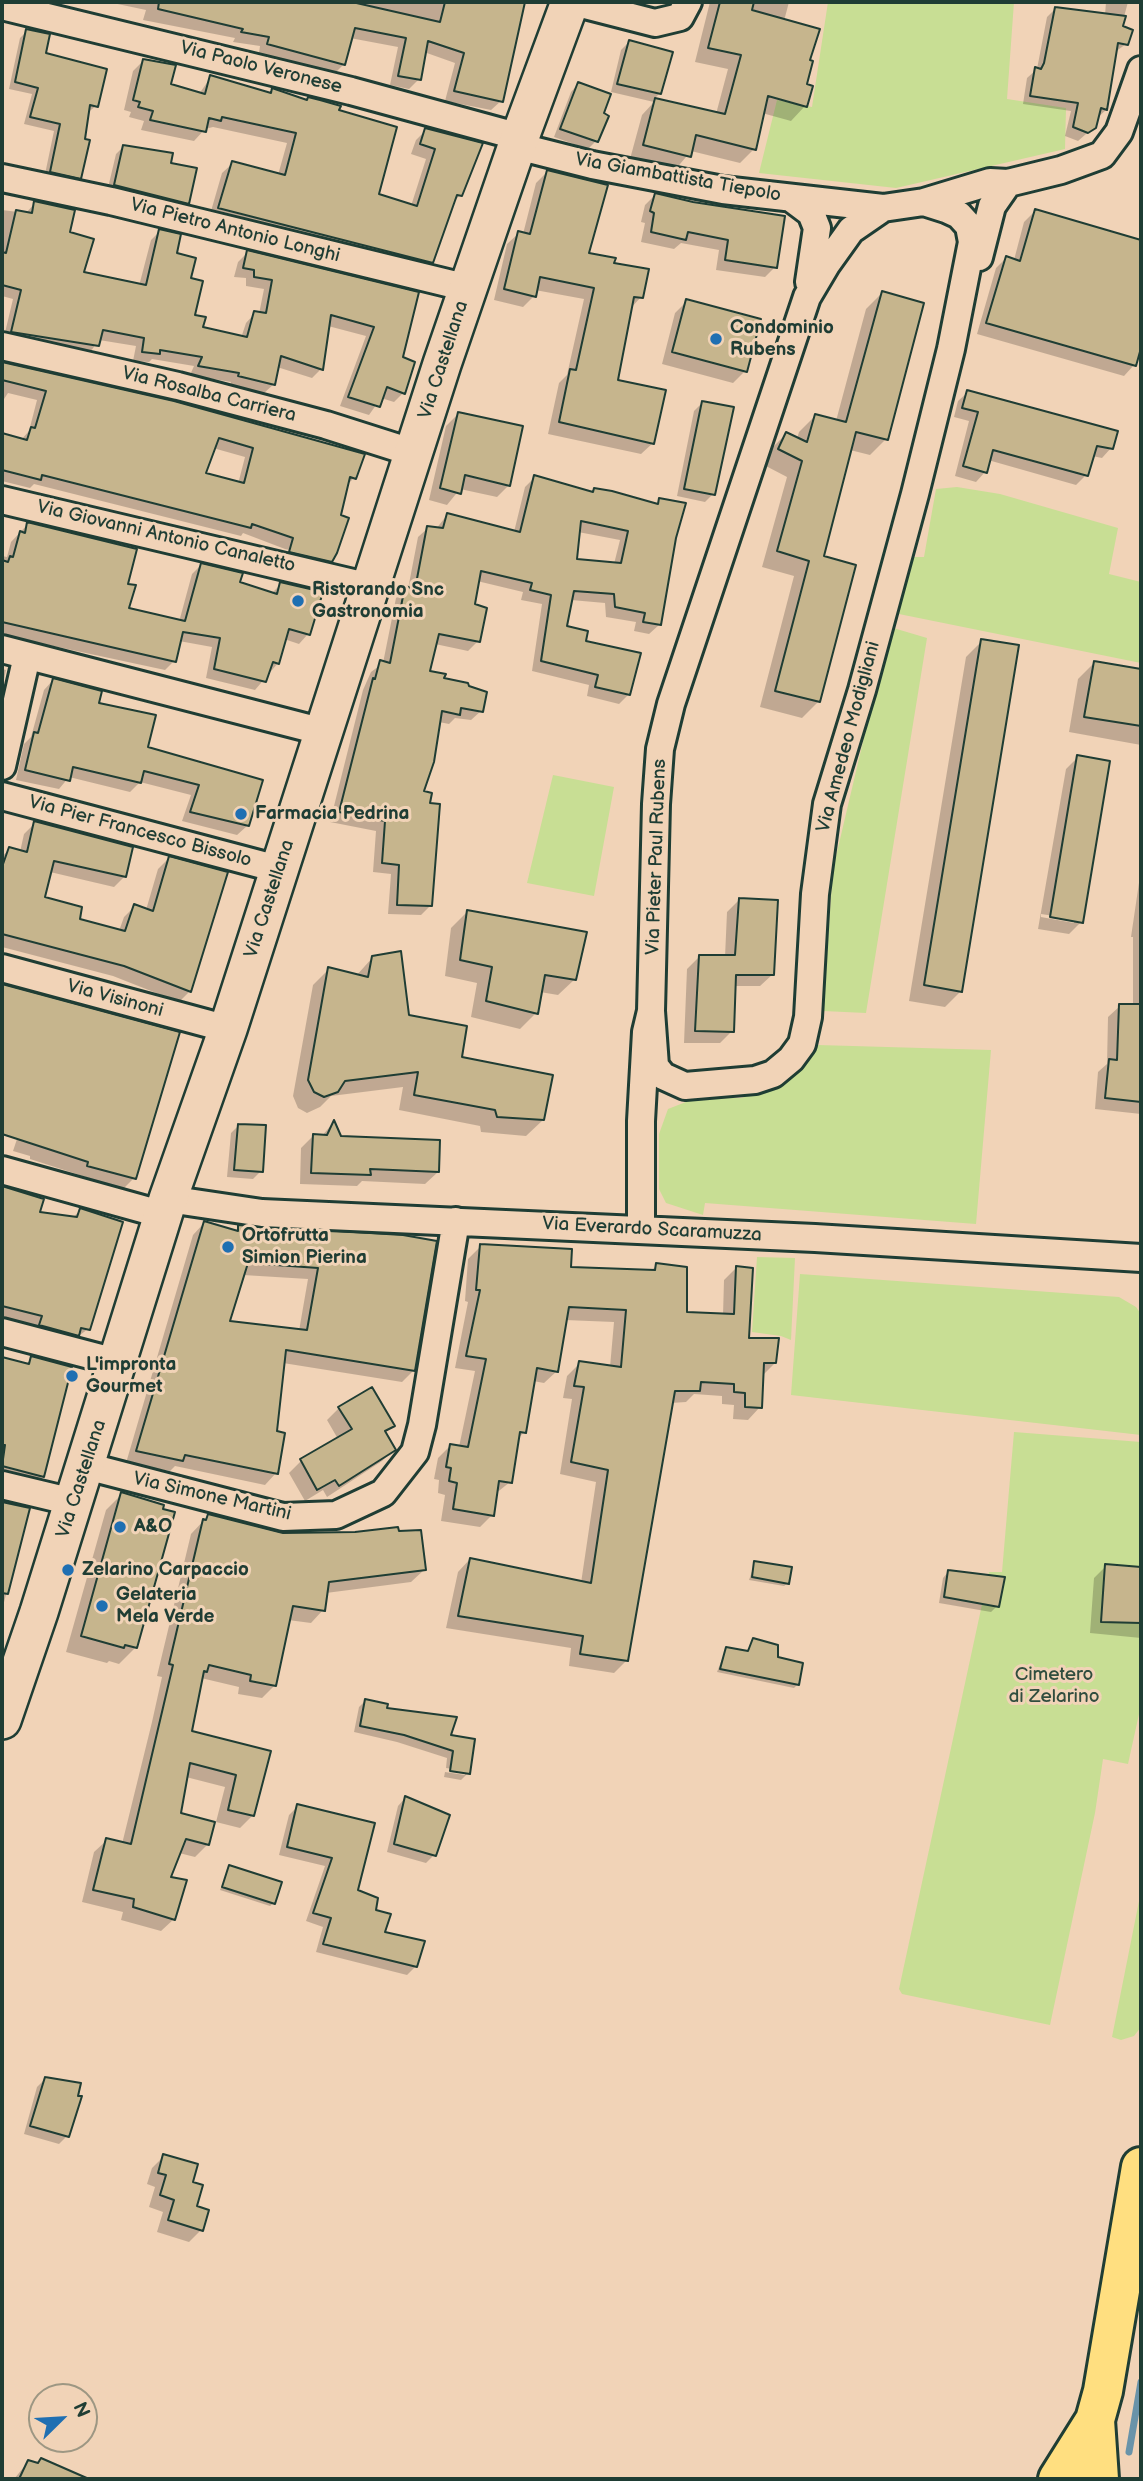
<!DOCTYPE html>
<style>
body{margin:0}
#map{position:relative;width:1143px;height:2481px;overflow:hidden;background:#f1d3b7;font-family:"Balsamiq Sans",sans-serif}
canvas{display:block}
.frame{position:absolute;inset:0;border:4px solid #1f3d34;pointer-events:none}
.north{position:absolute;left:28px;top:2383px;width:70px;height:70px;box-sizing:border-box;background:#f1d3b7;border:2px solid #9d9783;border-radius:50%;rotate:66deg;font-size:19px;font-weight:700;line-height:28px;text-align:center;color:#1f3d34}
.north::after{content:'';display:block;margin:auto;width:24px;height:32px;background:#1f6fb2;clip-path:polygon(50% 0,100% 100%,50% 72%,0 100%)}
</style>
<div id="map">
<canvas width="1143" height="2481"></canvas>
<div class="frame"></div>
<div class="north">N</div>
</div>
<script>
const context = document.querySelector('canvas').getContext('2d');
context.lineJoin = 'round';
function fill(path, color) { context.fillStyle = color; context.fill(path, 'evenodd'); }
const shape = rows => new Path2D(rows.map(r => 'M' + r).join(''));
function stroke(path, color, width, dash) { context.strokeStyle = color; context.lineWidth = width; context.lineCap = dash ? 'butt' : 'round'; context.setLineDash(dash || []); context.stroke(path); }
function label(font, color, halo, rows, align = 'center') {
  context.font = font + ' "Balsamiq Sans",sans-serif'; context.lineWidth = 6; context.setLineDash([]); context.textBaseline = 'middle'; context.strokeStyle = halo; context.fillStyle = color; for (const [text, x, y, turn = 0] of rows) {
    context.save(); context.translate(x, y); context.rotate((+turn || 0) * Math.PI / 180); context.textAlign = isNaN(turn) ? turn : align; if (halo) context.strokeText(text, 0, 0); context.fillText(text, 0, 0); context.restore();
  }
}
const green = shape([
 [828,2,1014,2,1007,99,1066,108,1065,149,896,188,759,173,777,100,812,107],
 [957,487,1000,494,1118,528,1109,574,1141,582,1141,663,894,613,912,557,924,557,936,489],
 [890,627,927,638,866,1013,823,1011,833,869],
 [553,775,614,787,594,896,527,883],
 [818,1045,991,1050,976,1224,705,1203,703,1215,666,1203,659,1189,659,1134,668,1109,696,1098,741,1098,776,1087,797,1071],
 [757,1257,795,1258,791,1340,781,1336,752,1332],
 [800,1274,1119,1297,1136,1307,1141,1314,1141,1435,791,1395],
 [1014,1432,1141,1442,1141,1705,1128,1764,1103,1759,1095,1813,1050,2025,902,1994,899,1989,989,1572,1002,1572],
 [1141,1891,1141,2027,1134,2036,1121,2040,1112,2037]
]);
const shadow = shape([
 [108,2,521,2,512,63,501,101,491,110,445,101,455,63,424,52,419,79,409,89,390,85,398,47,350,38,344,64,334,74,259,53,260,46,233,42,235,38,143,20,146,10],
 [710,2,789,2,784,21,817,30,804,86,805,106,791,121,762,113,754,149,740,163,691,151,675,170,630,159,642,115,654,102,611,92,621,50,629,42,660,93,653,100,716,114,728,69,695,62],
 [1106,2,1128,2,1121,28,1126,44,1115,52,1106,110,1096,119,1094,127,1078,141,1065,136,1071,111,1023,104,1027,78,1037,69,1047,17,1056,8,1105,15],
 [27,31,44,55,96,106,87,113,79,178,72,185,44,179,54,131,24,124,32,94,9,89,20,38],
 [143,61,169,85,199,94,211,77,268,94,272,90,305,101,308,99,337,111,376,195,411,206,426,159,411,154,416,140,426,130,460,195,452,204,432,262,422,273,209,218,222,173,233,163,278,175,287,143,213,127,205,129,194,141,141,130,144,121,129,117,131,112,124,110,133,71],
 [578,84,596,141,588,149,554,137,571,92],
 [123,147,169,164,187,203,180,210,107,192,116,154],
 [547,172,587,254,612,264,641,297,630,309,616,381,653,443,641,454,548,434,559,383,567,375,584,299,535,290,534,296,523,307,494,300,507,244,519,233,523,234,536,183],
 [655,195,775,267,765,277,716,270,719,250,681,243,674,249,641,242,645,223,641,222,645,205],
 [35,203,68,233,82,273,139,286,151,240,160,231,189,279,192,317,201,328,241,338,246,323,255,313,259,314,264,289,246,286,246,278,234,277,238,262,248,252,417,294,401,358,403,393,394,402,381,398,369,415,340,406,366,336,328,326,321,369,312,378,277,367,274,384,264,393,230,385,231,382,190,375,194,366,152,359,149,362,133,361,136,346,99,340,88,355,3,341,13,299,2,296,2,210,26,213],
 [1035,211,1141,241,1141,282,1137,295,1141,296,1141,343,1134,365,1124,376,977,334,996,268,1006,258,1014,260,1024,222],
 [882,293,886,439,870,455,850,450,821,558,854,567,818,702,802,718,760,707,794,576,762,567,787,477,764,465,770,450,786,434,797,439,799,432,815,416,836,421,866,309],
 [687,301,745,371,733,383,662,364,675,313],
 [2,364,174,403,354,478,346,486,331,561,321,570,281,561,284,552,328,563,328,559,285,549,243,533,241,536,34,484,30,488,2,481,2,434,21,440,29,431,37,400,8,393,2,402],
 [213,448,245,457,238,484,204,474],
 [968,392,1111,448,1102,458,1092,456,1086,475,1076,485,988,460,985,472,976,482,955,476,969,421,954,417,958,401],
 [702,403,713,494,705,502,677,496,694,411],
 [458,414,509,485,497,497,460,489,447,505,429,500,446,426],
 [535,477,592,493,595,490,655,505,660,500,674,537,659,625,649,634,634,631,636,622,606,617,605,603,571,600,565,627,584,643,629,694,619,704,587,696,589,685,532,671,542,604,521,600,523,592,477,581,473,605,478,641,468,651,435,644,428,672,481,711,471,720,455,718,449,724,439,722,422,792,427,804,431,905,421,915,388,914,391,874,373,872,376,831,330,822,363,690,371,672,383,663,396,598,408,589,418,537,428,528,436,529,447,515,514,532,525,487],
 [578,532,620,540,614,564,575,561],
 [28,524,126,585,127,609,179,622,192,574,201,565,271,594,281,584,308,634,299,644,284,639,278,663,255,690,206,678,212,647,179,641,174,661,165,670,2,635,2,556,7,557,11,542],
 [982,641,961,991,945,1007,909,1001,966,657],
 [1094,663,1141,671,1141,745,1069,732,1078,679],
 [2,669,6,670,2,688],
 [53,680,97,705,145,749,260,781,247,826,237,835,182,821,191,795,140,782,130,792,69,777,59,789,16,780,24,744,31,737,44,690],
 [1078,757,1081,922,1069,934,1038,929,1066,769],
 [1041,914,1074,919,1074,923,1041,917],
 [35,823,125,876,114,887,50,872,43,899,78,920,119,931,124,917,135,906,146,910,158,869,169,858,190,991,179,1002,113,976,2,947,2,857,9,849,20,852,24,834],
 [1141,869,1141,1114,1095,1109,1098,1072,1107,1064,1108,1017,1120,1006,1133,1006,1133,937,1131,937],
 [739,900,773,974,760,986,734,986,732,1031,720,1043,684,1043,687,969,699,957,725,957,727,912],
 [467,912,575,979,558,995,540,992,536,1013,520,1029,471,1017,477,983,445,976,451,928],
 [373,957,408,1016,543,1120,526,1136,481,1132,480,1126,399,1110,403,1087,331,1096,320,1107,307,1113,298,1108,293,1096,313,985,329,969,356,976],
 [2,986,178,1034,134,1178,123,1189,30,1159,30,1156,13,1151,17,1139,2,1135],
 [333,1123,340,1138,438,1172,425,1184,362,1181,357,1186,300,1184,301,1148,313,1136,321,1137],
 [238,1126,261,1171,253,1179,227,1177,231,1133],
 [2,1188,42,1200,38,1213,72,1218,81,1210,88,1329,68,1344,31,1335,33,1325,2,1317],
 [204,1223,234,1232,239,1227,403,1237,413,1371,402,1382,283,1363,275,1432,276,1473,265,1485,175,1466,170,1471,126,1463,193,1235],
 [243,1275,308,1279,299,1331,228,1322],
 [481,1246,569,1269,650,1272,657,1265,686,1314,723,1315,724,1280,737,1267,747,1340,775,1363,762,1376,760,1407,748,1420,733,1419,734,1405,722,1404,722,1396,694,1394,686,1402,671,1403,627,1660,614,1673,569,1666,571,1648,446,1628,458,1572,470,1559,581,1583,596,1482,560,1474,572,1399,563,1398,567,1376,580,1363,610,1367,614,1322,565,1320,557,1371,544,1383,533,1381,524,1432,517,1440,510,1482,495,1494,492,1515,480,1527,441,1521,445,1495,438,1493,439,1480,434,1479,438,1458,450,1446,459,1447,475,1371,455,1368,468,1302,465,1301,468,1259],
 [32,1358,43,1476,27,1492,2,1486,2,1359,25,1365],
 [339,1408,392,1426,385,1433,394,1449,382,1461,327,1497,323,1490,305,1501,289,1473,301,1461,338,1439,327,1420],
 [122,1494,136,1647,119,1664,109,1661,107,1663,66,1652,106,1510],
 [2,1503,28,1510,2,1610],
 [208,1516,424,1570,411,1582,326,1593,323,1610,311,1623,288,1620,275,1685,262,1698,238,1694,239,1687,201,1678,190,1732,269,1752,253,1815,240,1828,216,1822,225,1787,186,1777,179,1814,208,1844,195,1857,179,1853,169,1878,174,1919,161,1931,121,1920,123,1912,82,1902,94,1852,107,1840,122,1844,152,1722,162,1677,157,1676,191,1534],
 [755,1563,788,1583,784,1586,749,1580],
 [1106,1566,1141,1569,1141,1638,1090,1633,1094,1578],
 [949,1571,997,1606,991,1612,939,1603,943,1578],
 [753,1640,776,1658,798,1684,794,1688,717,1672,726,1649,746,1653],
 [366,1700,449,1736,468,1773,461,1780,444,1777,445,1772,465,1775,465,1771,446,1768,447,1758,397,1742,354,1732,359,1707],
 [405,1798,434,1855,426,1863,387,1852,398,1806],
 [298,1806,356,1891,374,1911,383,1933,416,1966,407,1975,316,1952,323,1927,306,1921,325,1866,279,1855,289,1815],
 [230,1867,274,1903,270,1906,220,1890],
 [45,2079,79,2084,67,2136,59,2144,24,2134,37,2087],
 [164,2156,190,2183,201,2230,189,2242,157,2232,163,2212,149,2207,155,2187,147,2184,152,2168],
 [28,2462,63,2469,59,2479,14,2479]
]);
const stream = shape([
 [1129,2452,1141,2382]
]);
const building = shape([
 [159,2,352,2,440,22,445,2,525,2,503,102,454,91,464,53,428,41,421,80,398,76,406,38,355,28,345,65,267,44,269,37,241,32,243,29,158,9,159,2],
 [720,2,754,2,752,10,820,29,810,60,813,61,807,84,813,86,807,107,768,96,756,150,696,135,691,157,643,145,655,98,725,114,741,55,708,48,720,2],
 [1055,7,1126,16,1123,26,1133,30,1128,45,1118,43,1107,110,1101,108,1096,128,1088,133,1073,127,1078,103,1030,96,1035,67,1041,69,1044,63,1055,7],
 [26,29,50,34,46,53,107,69,98,107,90,105,85,139,90,140,81,179,50,172,60,124,30,117,38,88,15,82,26,29],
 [629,40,673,52,661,94,617,84,629,40],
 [143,59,176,65,171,84,205,94,210,75,271,93,272,88,307,100,308,97,320,100,341,106,339,110,397,127,379,194,417,206,435,149,420,144,425,128,483,143,462,196,457,195,433,263,218,208,232,161,285,175,296,133,222,117,221,121,209,118,206,132,150,120,153,111,138,107,140,102,133,100,143,59],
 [578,82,611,94,604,113,609,116,598,142,560,129,578,82],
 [123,145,173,153,171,163,197,168,189,204,114,185,123,145],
 [547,170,608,185,589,253,616,258,614,263,649,269,643,298,634,297,618,380,666,390,654,444,559,422,570,369,576,370,594,288,540,277,536,297,504,289,518,231,530,234,547,170],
 [655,193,693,202,785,216,777,268,725,260,728,240,688,232,686,240,651,232,654,213,650,211,655,193],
 [34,201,75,210,70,232,94,239,84,272,146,285,159,229,181,234,177,253,196,258,191,278,203,281,195,315,206,317,203,327,247,337,254,311,266,313,272,280,254,277,254,270,243,268,247,250,419,292,403,357,415,362,405,394,387,387,380,407,348,397,374,327,331,315,323,370,281,356,275,385,238,376,239,373,198,366,202,357,160,350,160,354,142,352,144,338,103,330,99,346,11,332,21,290,2,285,2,252,6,253,16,210,32,213,34,201],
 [1035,209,1141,240,1141,348,1136,366,986,323,1006,256,1020,261,1035,209],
 [882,291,924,303,888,440,856,432,824,556,856,565,820,702,775,691,809,561,777,551,802,461,778,449,786,432,807,442,815,414,846,422,882,291],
 [686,299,761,319,747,372,672,352,686,299],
 [2,362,174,401,365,454,356,479,350,477,341,515,349,518,337,553,332,562,289,552,293,538,252,524,251,528,42,475,41,480,2,470,2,433,27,440,31,427,35,428,46,391,2,380,2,362],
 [219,438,253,448,244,483,206,473,219,438],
 [967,390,1118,431,1113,449,1097,446,1088,476,993,450,987,473,963,466,978,412,962,408,967,390],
 [702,401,734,407,715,495,684,489,702,401],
 [458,412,523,426,510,486,465,475,461,494,440,488,458,412],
 [534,475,593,492,594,488,612,491,658,504,659,498,686,503,676,538,661,625,643,622,645,613,615,607,614,594,574,591,567,626,588,631,586,641,641,653,630,695,595,687,598,675,541,661,551,595,530,590,532,583,481,571,475,604,487,608,480,642,439,634,430,671,446,674,444,678,468,683,469,686,487,692,483,712,461,708,460,715,442,711,434,762,424,791,432,793,430,803,440,804,432,906,397,905,399,865,382,863,385,821,339,812,373,678,375,679,380,660,390,663,405,586,415,589,427,526,443,528,447,513,520,532,534,475],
 [581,521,628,531,621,563,577,559,581,521],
 [27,522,137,549,128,584,136,585,129,608,185,621,201,563,243,573,240,582,277,594,280,582,323,592,310,635,289,629,279,664,273,662,266,682,214,669,220,638,183,632,176,662,2,622,2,560,8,562,10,556,13,557,20,531,25,533,27,522],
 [981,639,1019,645,962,992,924,985,981,639],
 [1094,661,1141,669,1141,726,1084,717,1094,661],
 [53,678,102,691,99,703,156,715,148,747,263,780,249,826,190,812,199,785,144,771,141,783,73,767,70,781,25,770,34,732,38,733,53,678],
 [1077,755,1110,761,1083,923,1050,917,1077,755],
 [34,821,133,847,126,877,54,861,45,897,82,907,80,919,125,931,134,904,153,911,169,856,228,872,191,992,124,966,2,934,2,867,9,847,27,852,34,821],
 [739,898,778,900,774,975,736,975,734,1032,695,1031,699,955,735,955,739,898],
 [467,910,587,932,576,980,545,975,538,1014,486,1001,492,967,460,960,467,910],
 [401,951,409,1015,467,1026,462,1057,553,1075,544,1120,497,1117,495,1110,414,1095,418,1072,345,1081,338,1092,324,1097,314,1092,308,1080,328,967,368,977,372,956,401,951],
 [2,984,180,1032,136,1179,87,1166,88,1162,2,1134,2,984],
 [1119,1004,1141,1004,1141,1102,1105,1098,1109,1059,1117,1060,1119,1004],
 [334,1120,341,1136,440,1140,439,1172,370,1169,371,1175,311,1173,313,1134,327,1135,334,1120],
 [238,1124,266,1125,263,1172,234,1170,238,1124],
 [2,1186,44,1199,40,1212,77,1217,80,1208,123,1222,90,1330,81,1328,79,1336,39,1325,42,1316,2,1306,2,1186],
 [204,1221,238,1231,238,1225,403,1235,437,1241,415,1371,286,1350,277,1431,285,1433,278,1474,185,1455,183,1461,136,1451,204,1221],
 [248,1263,318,1268,307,1330,230,1321,248,1263],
 [480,1244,572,1249,571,1267,655,1270,656,1263,687,1267,687,1312,734,1314,736,1266,753,1268,749,1338,779,1338,776,1363,764,1363,762,1408,745,1407,745,1393,734,1392,734,1384,701,1382,700,1391,675,1391,628,1661,580,1654,583,1636,458,1616,470,1558,591,1583,608,1470,571,1462,584,1387,574,1386,579,1361,621,1367,626,1310,569,1307,558,1372,537,1368,526,1433,520,1432,512,1483,499,1481,494,1516,453,1509,457,1483,449,1481,451,1468,446,1467,450,1444,468,1447,486,1359,466,1356,480,1290,476,1290,480,1244],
 [31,1356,72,1367,44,1477,2,1466,5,1445,2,1445,2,1357,29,1364,31,1356],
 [372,1387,395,1426,385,1431,396,1450,339,1486,335,1480,317,1490,300,1459,352,1429,338,1407,372,1387],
 [121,1492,164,1505,163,1509,175,1512,137,1648,125,1645,124,1648,81,1636,121,1492],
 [2,1502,30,1508,8,1594,2,1593,2,1502],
 [208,1514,283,1533,355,1532,398,1527,399,1531,421,1530,426,1570,329,1582,325,1611,293,1606,276,1686,250,1681,251,1675,209,1665,207,1672,204,1671,192,1731,271,1751,254,1816,228,1810,236,1775,190,1763,181,1813,215,1822,209,1845,186,1839,171,1877,187,1880,175,1920,133,1907,134,1899,93,1890,106,1838,131,1844,173,1665,169,1664,203,1519,206,1520,208,1514],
 [754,1561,792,1567,789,1584,752,1577,754,1561],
 [1105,1564,1141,1567,1141,1623,1101,1622,1105,1564],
 [948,1570,1005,1577,999,1607,944,1597,948,1570],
 [753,1638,778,1645,778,1657,803,1663,799,1685,720,1669,726,1647,748,1651,753,1638],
 [365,1699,388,1704,387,1708,457,1717,451,1735,475,1739,470,1774,450,1771,453,1751,404,1735,360,1726,365,1699],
 [405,1796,450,1815,436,1856,394,1844,405,1796],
 [297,1804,375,1823,358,1890,378,1898,376,1910,391,1914,385,1932,425,1941,417,1967,323,1944,331,1918,313,1913,332,1858,287,1847,297,1804],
 [229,1865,282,1882,275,1904,222,1887,229,1865],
 [45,2077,81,2083,78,2096,82,2096,69,2137,30,2126,45,2077],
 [163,2154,198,2164,193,2182,203,2185,197,2206,209,2210,203,2231,168,2220,174,2200,160,2195,166,2175,158,2173,163,2154],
 [41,2458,89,2479,19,2479,28,2460,38,2463,41,2458]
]);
const street = shape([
 [573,2,655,23,680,17,688,2],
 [2,6,351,91,520,137],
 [517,146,592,165,723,190,883,208],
 [2,178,111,201,468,288],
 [791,198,811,213,817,228,809,282],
 [924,202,990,182,1008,183,1061,170,1102,155,1119,132,1141,70],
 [979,257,992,206,1008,183],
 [2,346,178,386,326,425,414,453],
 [2,500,370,587],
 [2,649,324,732],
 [2,766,27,656],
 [2,796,278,869],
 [2,968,228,1029],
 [2,1170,164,1215],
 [168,1199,262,1213,815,1238,1141,1258],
 [641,1230,641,1121,646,1032,651,1011,656,804,660,749,671,704,807,297,826,265,851,230,883,208,924,202,946,209,959,215,969,226,972,242,951,349,915,494,862,690,827,804,815,894,808,1017,802,1044,791,1059,773,1074,755,1080,685,1086,663,1076,655,1066,651,1011],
 [2,1332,120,1363],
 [86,1466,283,1517,336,1515,383,1493,415,1452,422,1425,456,1221],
 [2,1485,73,1502]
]);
const secondary = shape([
 [2,1720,39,1612,168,1199,228,1029,442,364,520,137,570,2]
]);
const primary = shape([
 [1095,2420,1099,2479],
 [1058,2479,1095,2420,1103,2391,1141,2167]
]);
const markers = [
 [716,339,7,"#1f6fb2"],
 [298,601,7,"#1f6fb2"],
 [241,814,7,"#1f6fb2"],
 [228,1247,7,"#1f6fb2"],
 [72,1376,7,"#1f6fb2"],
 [120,1527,7,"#1f6fb2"],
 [68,1570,7,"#1f6fb2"],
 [102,1606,7,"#1f6fb2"]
];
const streetNames = [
 ["Via Paolo Veronese",261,68,14],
 ["Via Giambattista Tiepolo",678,178,10],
 ["Via Pietro Antonio Longhi",235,231,14],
 ["Via Castellana",444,360,-72],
 ["Via Rosalba Carriera",209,395,14],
 ["Via Giovanni Antonio Canaletto",166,537,13],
 ["Via Amedeo Modigliani",849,737,-75],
 ["Via Pier Francesco Bissolo",140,832,15],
 ["Via Pieter Paul Rubens",657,857,-88],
 ["Via Castellana",270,899,-72],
 ["Via Visinoni",115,999,15],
 ["Via Everardo Scaramuzza",652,1230,3],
 ["Via Castellana",82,1479,-72],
 ["Via Simone Martini",212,1497,13]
];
const poiNames = [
 ["Condominio",730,328],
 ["Rubens",730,350],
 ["Ristorando Snc",312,590],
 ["Gastronomia",312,612],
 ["Farmacia Pedrina",255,814],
 ["Ortofrutta",242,1236],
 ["Simion Pierina",242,1258],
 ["L'impronta",86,1365],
 ["Gourmet",86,1387],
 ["A&O",134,1527],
 ["Zelarino Carpaccio",82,1570],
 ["Gelateria",116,1595],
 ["Mela Verde",116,1617]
];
const parkNames = [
 ["Cimetero",1054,1675],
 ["di Zelarino",1054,1697]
];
fill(green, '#c8de94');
fill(shadow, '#0003');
stroke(stream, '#6993a9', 7);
fill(building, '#c6b58d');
stroke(building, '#1f3d34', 2);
stroke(street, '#1f3d34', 32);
stroke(secondary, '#1f3d34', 42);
stroke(primary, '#1f3d34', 44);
stroke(street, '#f1d3b7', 26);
stroke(secondary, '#f1d3b7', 37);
stroke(primary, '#ffdf80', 38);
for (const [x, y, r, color] of markers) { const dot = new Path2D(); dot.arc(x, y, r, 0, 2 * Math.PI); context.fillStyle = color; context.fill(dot); stroke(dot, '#f1d3b7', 2.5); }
label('19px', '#1f3d34', '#f1d3b7', streetNames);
label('bold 19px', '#1f3d34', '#f1d3b7', poiNames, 'left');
label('19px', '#304d3e', '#f1d3b7', parkNames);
</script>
